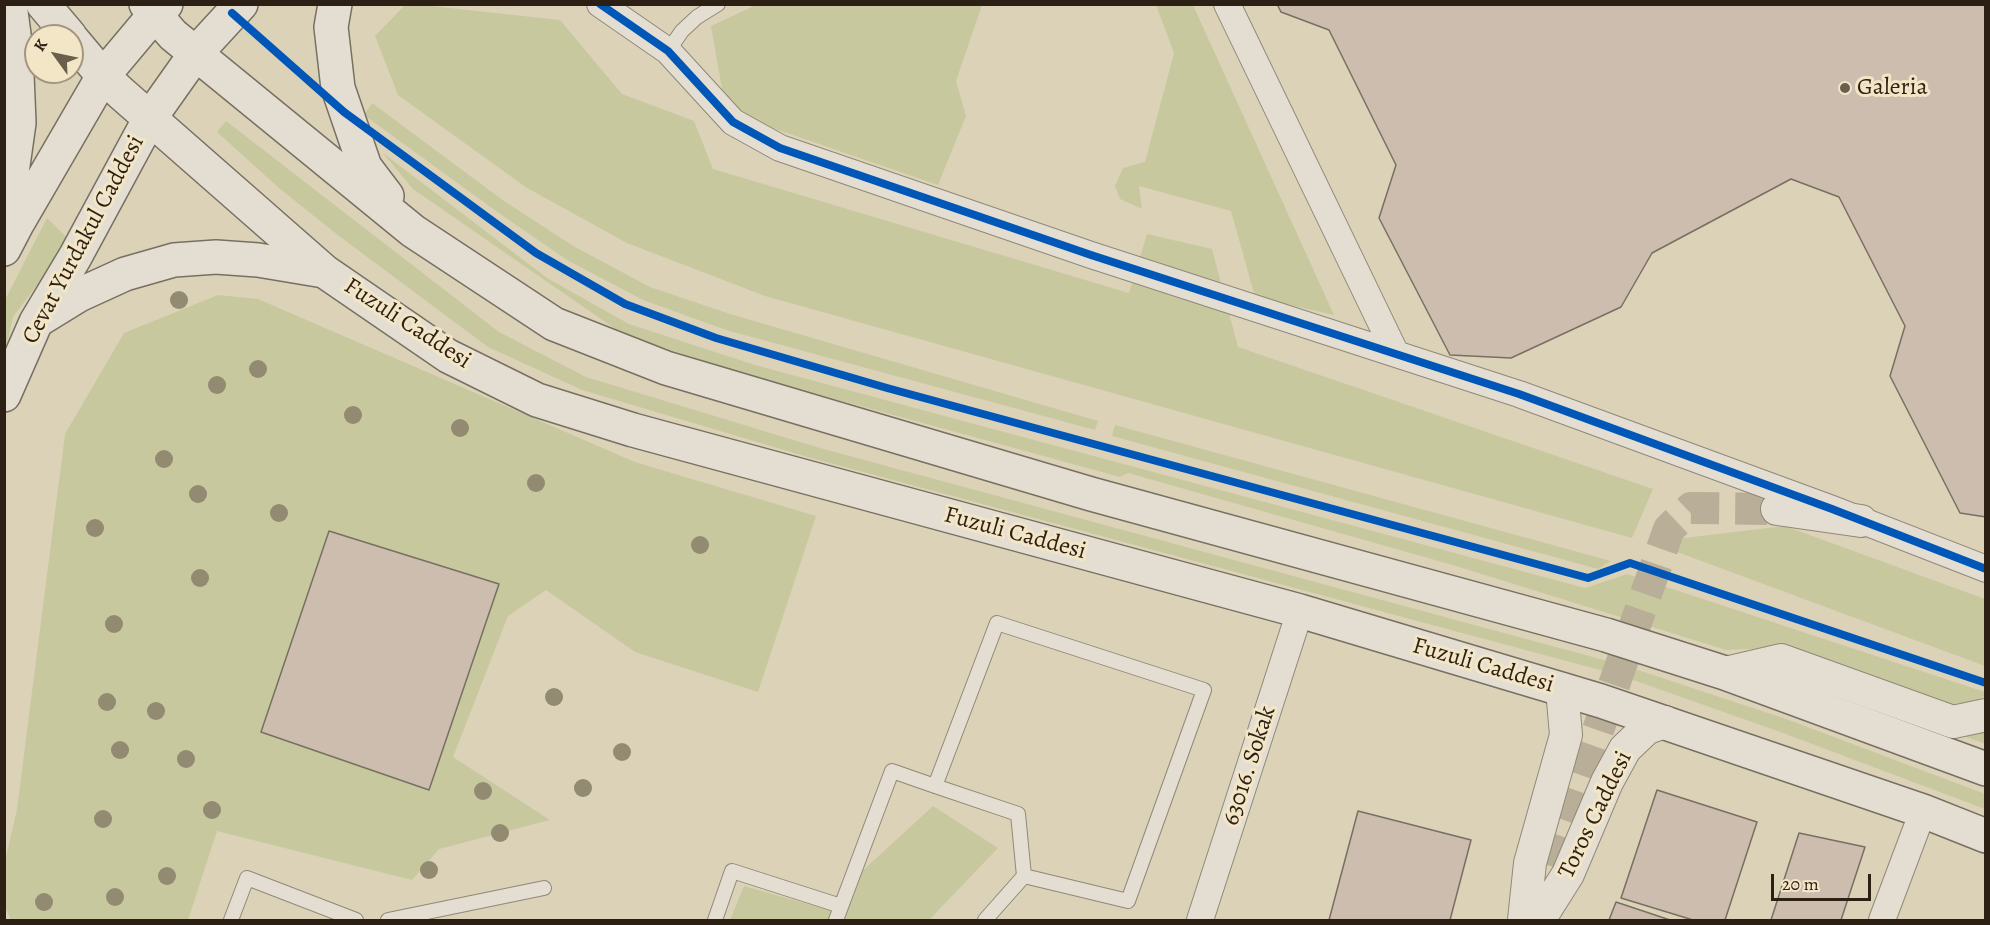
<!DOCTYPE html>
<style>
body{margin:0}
#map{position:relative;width:1990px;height:925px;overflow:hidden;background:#dcd2b8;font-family:Alegreya,serif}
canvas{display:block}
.frame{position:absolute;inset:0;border:6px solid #2c1f14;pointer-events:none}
.north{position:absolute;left:24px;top:24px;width:60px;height:60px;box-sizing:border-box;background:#f2e6c7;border:2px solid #a3967f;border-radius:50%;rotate:303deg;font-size:16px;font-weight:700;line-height:24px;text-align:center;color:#2c1f14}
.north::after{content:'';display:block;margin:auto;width:21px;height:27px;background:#6a5e4d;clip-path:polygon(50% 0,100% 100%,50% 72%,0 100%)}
.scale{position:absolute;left:1771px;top:874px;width:100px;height:27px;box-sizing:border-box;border:3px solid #2c1f14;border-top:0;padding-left:8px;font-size:18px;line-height:21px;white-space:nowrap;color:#2c1f14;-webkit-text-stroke:4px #f2e6c7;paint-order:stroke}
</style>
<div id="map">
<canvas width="1990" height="925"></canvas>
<div class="frame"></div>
<div class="north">K</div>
<div class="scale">20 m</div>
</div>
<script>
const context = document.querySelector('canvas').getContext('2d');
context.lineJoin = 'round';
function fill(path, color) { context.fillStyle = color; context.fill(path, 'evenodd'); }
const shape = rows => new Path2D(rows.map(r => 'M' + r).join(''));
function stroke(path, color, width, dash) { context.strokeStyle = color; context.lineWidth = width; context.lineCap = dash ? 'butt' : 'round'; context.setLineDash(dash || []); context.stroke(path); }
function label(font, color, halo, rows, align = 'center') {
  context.font = font + ' Alegreya,serif'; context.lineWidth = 6; context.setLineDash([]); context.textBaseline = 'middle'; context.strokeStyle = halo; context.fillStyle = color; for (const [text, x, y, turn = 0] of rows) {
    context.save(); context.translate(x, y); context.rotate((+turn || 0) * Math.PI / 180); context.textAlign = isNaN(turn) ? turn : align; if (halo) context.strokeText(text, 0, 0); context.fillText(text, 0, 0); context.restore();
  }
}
const green = shape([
 [405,5,422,5,560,20,622,94,694,121,713,169,1129,293,1147,234,1212,249,1238,347,1653,489,1632,538,765,296,627,243,527,188,398,95,375,36],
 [756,5,982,5,956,81,966,116,938,185,726,112,711,26],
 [1156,5,1193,5,1334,315,1255,297,1231,211,1139,186,1142,209,1120,199,1115,186,1123,168,1145,162,1174,53],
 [372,103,504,201,575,247,650,287,730,314,1098,421,1095,430,726,330,643,300,567,260,496,211,364,115],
 [226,121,499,332,586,377,820,448,1626,666,1789,720,1985,794,1985,809,1783,733,1622,676,811,458,582,390,488,347,339,236,279,188,217,132],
 [383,153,547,278,629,324,755,365,1585,588,1627,574,1985,692,1985,696,1954,711,1773,648,1726,650,1456,566,1128,473,1120,477,751,376,624,335,413,189],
 [47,218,70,241,13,317,5,353,5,300],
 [218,295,258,299,635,462,816,516,758,692,635,652,546,590,508,616,453,757,550,820,439,849,412,880,217,831,188,920,11,920,5,907,5,861,17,809,65,434,124,333],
 [1115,425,1611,561,1598,569,1112,436],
 [1785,526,1985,599,1985,666,1650,542],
 [1985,729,1985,744,1953,732],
 [933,806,998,848,929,920,730,920,744,886,822,908]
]);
const building = shape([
 [1277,4,1986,4,1986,517,1960,513,1890,376,1905,326,1839,197,1791,179,1652,253,1621,307,1511,358,1450,355,1379,218,1396,165,1329,30,1281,12,1277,4],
 [329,531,499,584,429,790,261,732,329,531],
 [1657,790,1757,822,1725,920,1693,920,1621,898,1657,790],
 [1358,811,1471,840,1450,920,1329,920,1358,811],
 [1799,833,1865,847,1841,920,1771,920,1799,833],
 [1616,902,1670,920,1609,920,1616,902]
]);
const tertiaryTunnel = shape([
 [1550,866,1669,529,1691,508,1777,509]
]);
const service = shape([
 [668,51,682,31,697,17,718,4],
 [231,920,247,878,356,920],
 [388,920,544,888],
 [715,920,732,871,841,906],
 [836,920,892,771,935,786,1018,814,1024,876,1128,901,1204,690,997,623,935,786],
 [985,920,1024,876]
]);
const minor = shape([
 [600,4,668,51,733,122,780,148,1091,255,1519,394,1832,509,1986,569],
 [1227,4,1396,354],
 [1200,920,1300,611],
 [1882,920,1923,811]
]);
const tertiary = shape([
 [1777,509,1861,521],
 [1725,673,1781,660,1953,722,1986,715],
 [1524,920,1530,863,1566,735,1562,689],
 [1539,920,1568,874,1607,782,1625,749,1647,728,1665,722]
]);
const secondary = shape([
 [43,4,70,36],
 [146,4,173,35,413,231,554,324,666,368,1091,494,1606,635,1725,673,1986,769],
 [335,4,331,27,338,88,365,167,387,196],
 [72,39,103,76,121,93,324,271,448,356,537,400,633,430,1300,611,1601,701,1923,811,1986,836],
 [4,229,19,123,16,50,10,4],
 [4,249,17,224,103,76,155,14,166,4],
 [40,319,79,295,125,274,174,260,216,257,258,260,324,271],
 [4,395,36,322,75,257,150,118,196,53,241,4]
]);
const cycleway = shape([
 [600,4,668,51,733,122,780,148,1091,255,1519,394,1832,509,1986,569],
 [232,13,344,112,536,253,625,304,716,338,887,388,1588,578,1630,563,1986,683]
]);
const trees = [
 [179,300],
 [258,369],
 [217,385],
 [353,415],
 [460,428],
 [164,459],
 [536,483],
 [198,494],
 [279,513],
 [95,528],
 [700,545],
 [200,578],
 [114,624],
 [554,697],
 [107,702],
 [156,711],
 [120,750],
 [622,752],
 [186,759],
 [583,788],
 [483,791],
 [212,810],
 [103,819],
 [500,833],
 [429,870],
 [167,876],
 [115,897],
 [44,902]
];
const markers = [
 [1845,88,6,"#6a5e4d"]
];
const poiNames = [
 ["Galeria",1857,88]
];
const streetNames = [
 ["Cevat Yurdakul Caddesi",84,240,-62],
 ["Fuzuli Caddesi",407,324,33],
 ["Fuzuli Caddesi",1015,534,15],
 ["Fuzuli Caddesi",1483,666,16],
 ["63016. Sokak",1250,766,-72],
 ["Toros Caddesi",1596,815,-64]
];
fill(green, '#c8c89e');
fill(building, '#cdbdae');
stroke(building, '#777062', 1.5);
stroke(tertiaryTunnel, '#b9ae97', 32, [32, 16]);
stroke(service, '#908878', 16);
stroke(minor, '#908878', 28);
stroke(tertiary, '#908878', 34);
stroke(secondary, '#777062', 36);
stroke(service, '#e3ded1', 14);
stroke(minor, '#e3ded1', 26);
stroke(tertiary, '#e3ded1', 32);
stroke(secondary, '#e3ded1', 33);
stroke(cycleway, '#0057b8', 8);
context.fillStyle = '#928a71';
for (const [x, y] of trees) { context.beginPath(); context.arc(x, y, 9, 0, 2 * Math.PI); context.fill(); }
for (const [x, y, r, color] of markers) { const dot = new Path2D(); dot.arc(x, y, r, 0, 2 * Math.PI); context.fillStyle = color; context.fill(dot); stroke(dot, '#f2e6c7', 2); }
label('24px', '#2c1f14', '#f2e6c7', poiNames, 'left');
label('24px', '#2c1f14', '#f2e6c7', streetNames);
</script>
